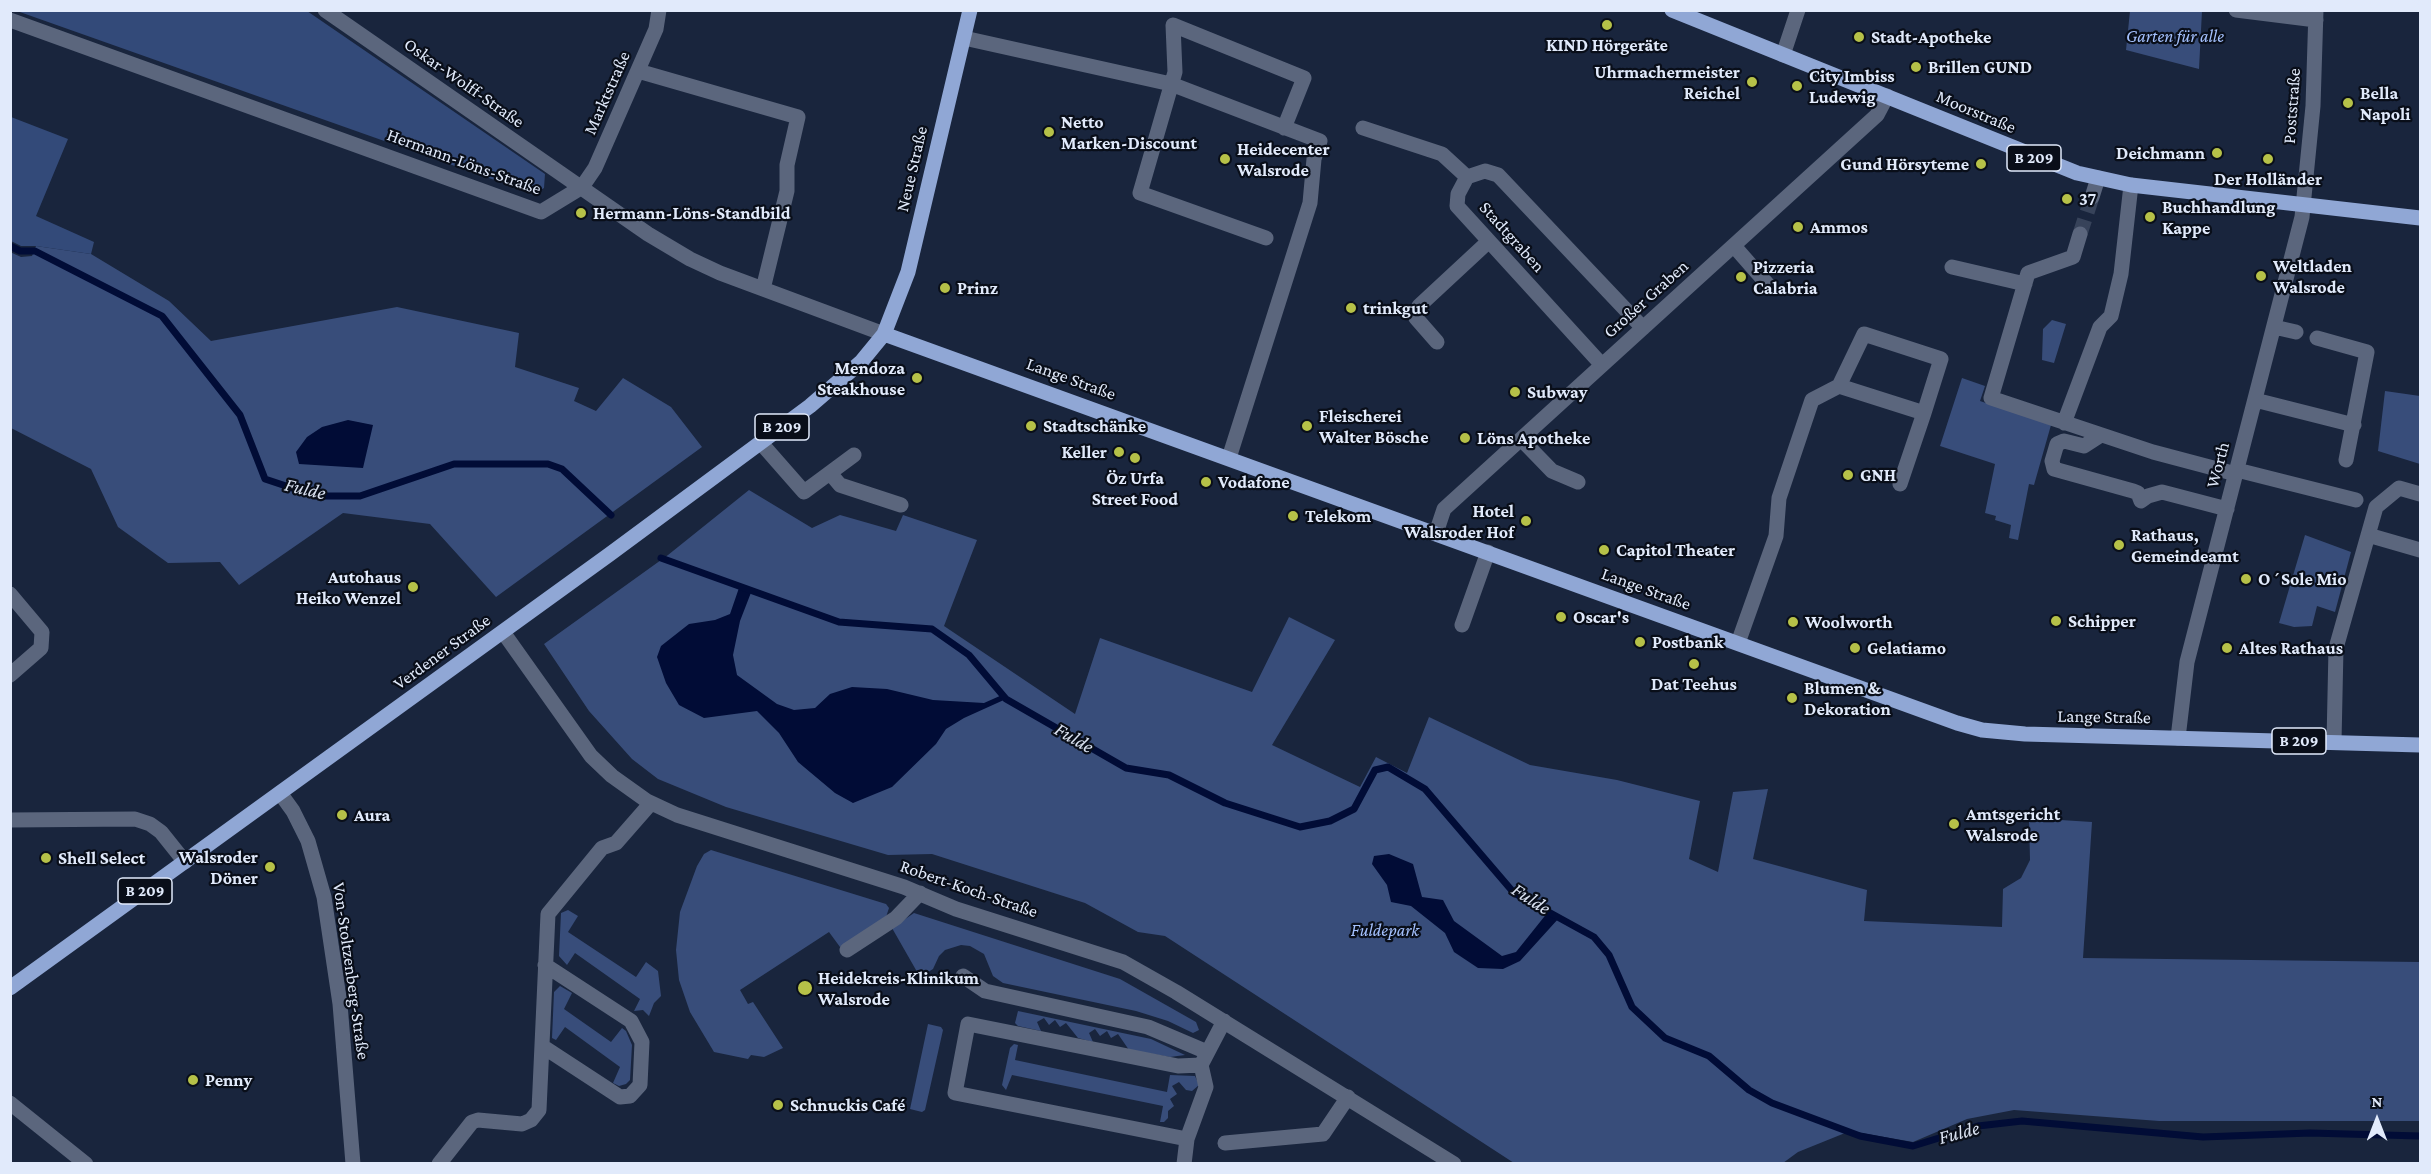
<!DOCTYPE html>
<meta charset="utf-8">
<style>
body{margin:0}
#map{position:relative;width:2431px;height:1174px;overflow:hidden;background:#19253d;font-family:"Crimson Pro",serif}
canvas{display:block}
.frame{position:absolute;inset:0;border:12px solid #e1eafb;pointer-events:none}
.north{position:absolute;left:2347px;top:1090px;width:60px;height:60px;-webkit-text-stroke:4px #090e19;paint-order:stroke;rotate:0deg;font-size:16px;font-weight:700;line-height:24px;text-align:center;color:#e1eafb}
.north::after{content:'';display:block;margin:auto;width:21px;height:27px;background:#e1eafb;clip-path:polygon(50% 0,100% 100%,50% 72%,0 100%)}
</style>
<div id="map">
<canvas width="2431" height="1174"></canvas>
<div class="frame"></div>
<div class="north">N</div>
</div>
<script>
const context = document.querySelector('canvas').getContext('2d');
context.lineJoin = 'round';
function fill(path, color) { context.fillStyle = color; context.fill(path, 'evenodd'); }
const shape = rows => new Path2D(rows.map(r => 'M' + r).join(''));
function stroke(path, color, width, dash) { context.strokeStyle = color; context.lineWidth = width; context.lineCap = dash ? 'butt' : 'round'; context.setLineDash(dash || []); context.stroke(path); }
function label(font, color, halo, rows, align = 'center') {
  context.font = font + ' "Crimson Pro",serif'; context.lineWidth = 4.5; context.setLineDash([]); context.textBaseline = 'middle'; context.strokeStyle = halo; context.fillStyle = color; for (const [text, x, y, turn = 0] of rows) {
    context.save(); context.translate(x, y); context.rotate((+turn || 0) * Math.PI / 180); context.textAlign = isNaN(turn) ? turn : align; if (halo) context.strokeText(text, 0, 0); context.fillText(text, 0, 0); context.restore();
  }
}
const green = shape([
 [2130,11,2202,11,2199,69,2126,50],
 [36,246,91,254,169,301,211,341,397,307,519,333,515,367,579,388,574,401,596,411,623,378,671,407,702,447,496,597,430,524,343,513,239,585,220,562,168,563,118,527,91,469,11,428,10,252,21,257,32,256],
 [2052,320,2066,324,2054,363,2042,360,2043,329],
 [1962,378,1985,386,1980,401,2051,425,2034,485,2029,484,2018,540,2009,538,2011,525,1995,520,1996,516,1985,513,1995,464,1940,446],
 [2385,391,2420,396,2420,464,2378,451],
 [749,490,812,528,840,515,896,531,903,515,977,540,944,626,1075,714,1100,638,1252,692,1289,617,1335,640,1272,745,1360,787,1376,757,1407,773,1429,717,1530,765,1617,780,1700,801,1689,859,1718,872,1733,792,1768,789,1753,859,1867,890,1864,921,2002,927,2003,889,2021,878,2030,860,2029,818,2092,822,2083,958,2420,962,2420,1121,2159,1121,2014,1110,1967,1119,1913,1142,1850,1131,1798,1152,1783,1163,1514,1163,1165,936,1138,932,1085,903,932,854,888,855,726,807,658,779,632,759,589,711,544,644,668,555],
 [2305,535,2351,552,2335,612,2317,606,2312,626,2294,627,2279,623],
 [711,850,886,904,889,908,886,917,840,947,829,932,740,990,748,1004,753,1002,783,1048,764,1057,751,1055,748,1059,714,1052,690,1012,679,980,676,950,680,912,697,866,704,854],
 [568,910,578,916,568,932,636,977,646,962,658,971,661,996,654,1003,649,1016,643,1010,634,1011,640,999,575,953,567,965,559,956,561,913],
 [914,913,1120,979,1196,1022,1199,1030,1193,1033,1168,1021,1136,1011,1003,983,993,976,984,954,970,946,961,945,945,950,939,956,933,969,920,977,892,928],
 [560,986,572,993,564,1009,611,1042,622,1028,626,1031,632,1045,630,1080,626,1084,619,1086,613,1083,620,1067,565,1027,556,1040,552,1038,554,992],
 [1018,1011,1151,1039,1185,1055,1170,1057,1129,1050,1118,1034,1111,1038,1107,1031,1100,1036,1095,1029,1089,1033,1093,1042,1078,1038,1066,1023,1060,1027,1055,1020,1049,1025,1044,1018,1037,1022,1041,1031,1018,1026,1015,1023],
 [928,1024,941,1027,943,1030,925,1110,922,1112,910,1109],
 [1014,1044,1018,1045,1015,1060,1167,1092,1170,1075,1195,1076,1199,1085,1192,1091,1186,1090,1179,1082,1172,1086,1177,1094,1170,1099,1174,1106,1168,1111,1168,1118,1164,1122,1160,1122,1163,1106,1012,1075,1006,1090,1002,1085,1010,1048]
]);
const forest = shape([
 [17,11,307,11,545,174,544,188,534,194],
 [11,117,68,139,36,216,94,242,91,254,36,246,21,246,11,241]
]);
const water = shape([
 [348,420,373,425,363,468,299,464,296,452,307,437,322,427],
 [740,585,752,590,740,621,733,655,737,675,777,704,794,710,815,708,830,694,852,687,887,689,933,700,984,703,1002,695,1006,699,964,718,946,729,936,744,892,787,853,803,835,793,798,762,779,733,757,711,704,718,679,705,666,683,657,657,661,646,689,624,715,620,730,614],
 [1389,854,1413,864,1422,897,1443,900,1454,921,1502,956,1516,952,1548,912,1559,918,1520,961,1503,969,1478,968,1454,952,1445,933,1411,906,1391,902,1387,885,1372,864,1374,856]
]);
const stream = shape([
 [10,246,20,251,35,251,162,316,240,415,265,479,316,496,360,496,454,464,548,464,562,469,611,515],
 [661,558,839,622,932,629,969,655,1006,699,1126,768,1169,775,1225,803,1300,827,1330,821,1354,809,1375,770,1388,767,1425,789,1514,893,1594,937,1609,955,1632,1007,1665,1038,1709,1056,1749,1090,1772,1103,1860,1136,1913,1146,1978,1126,2022,1121,2203,1137,2310,1133,2420,1136]
]);
const minorTunnel = shape([
 [2080,234,2092,197]
]);
const minor = shape([
 [325,10,648,234,690,259,720,273,884,334],
 [2236,10,2316,20],
 [10,20,541,212,582,187,595,168,656,29,659,10],
 [964,38,1171,84,1320,141,1314,159,1310,203,1229,458],
 [1783,55,1798,10],
 [638,71,798,117,787,165,787,191,763,289],
 [1363,128,1442,154,1467,177],
 [2092,197,2098,178],
 [2080,234,2073,257,2028,273,1991,398,2153,452,2236,474],
 [1266,238,1140,193,1175,72,1173,25,1304,78,1284,128],
 [1734,246,1769,286],
 [1952,267,2025,284],
 [2274,327,2296,332],
 [2317,338,2367,352,2346,460],
 [1437,342,1416,318,1419,306,1489,241],
 [1602,365,1457,206,1458,194,1467,177,1485,171,1498,175,1643,328],
 [2255,400,2354,425],
 [2064,423,2100,327,2111,316,2121,274,2131,185],
 [2101,435,2084,446,2064,441,2057,444,2052,461,2054,469,2133,491,2138,493,2141,501,2148,496,2162,492,2227,509],
 [1521,439,1552,471,1578,482],
 [761,443,804,492,854,455],
 [2237,470,2356,500],
 [830,473,840,485,901,505],
 [1900,484,1924,413],
 [1436,533,1444,509,1877,115,1887,96],
 [2368,535,2420,550],
 [10,594,42,632,41,648,10,675],
 [1462,625,1488,552],
 [503,632,591,756,612,776,647,801,677,815,904,887,956,909,1123,962,1176,992,1454,1164],
 [1738,643,1776,536,1779,498,1812,400,1839,386,1864,334,1941,359,1924,413,1839,386],
 [2178,738,2187,662,2302,217,2313,106,2316,10],
 [2334,742,2336,648,2376,507,2399,488,2420,494],
 [280,793,293,811,308,841,324,897,340,1004,353,1164],
 [10,820,135,819,150,824,161,832,185,862],
 [847,950,896,918,920,893],
 [963,976,985,991,1148,1027,1207,1052],
 [542,1046,620,1097,630,1096,640,1085,642,1042,631,1021,545,965],
 [10,1103,86,1164],
 [1187,1139,955,1093,968,1024,1178,1066,1201,1065],
 [1225,1143,1323,1134,1348,1097],
 [439,1164,472,1122,478,1120,522,1124,531,1120,539,1110,548,914,602,848,616,843,651,803],
 [1184,1164,1187,1139,1206,1087,1201,1065,1224,1021]
]);
const major = shape([
 [1672,10,2077,173,2131,185,2420,218],
 [884,334,1957,723,1982,730,2025,734,2420,745],
 [10,988,610,554,810,406,861,362,884,334,908,272,970,10]
]);
const markers = [
 [1607,25,6,"#b6c148"],
 [1859,37,6,"#b6c148"],
 [1916,67,6,"#b6c148"],
 [1752,82,6,"#b6c148"],
 [1797,86,6,"#b6c148"],
 [2348,103,6,"#b6c148"],
 [1049,132,6,"#b6c148"],
 [2217,153,6,"#b6c148"],
 [1225,159,6,"#b6c148"],
 [2268,159,6,"#b6c148"],
 [1981,164,6,"#b6c148"],
 [2067,199,6,"#b6c148"],
 [581,213,6,"#b6c148"],
 [2150,217,6,"#b6c148"],
 [1798,227,6,"#b6c148"],
 [2261,276,6,"#b6c148"],
 [1741,277,6,"#b6c148"],
 [945,288,6,"#b6c148"],
 [1351,308,6,"#b6c148"],
 [917,378,6,"#b6c148"],
 [1515,392,6,"#b6c148"],
 [1031,426,6,"#b6c148"],
 [1307,426,6,"#b6c148"],
 [1465,438,6,"#b6c148"],
 [1119,452,6,"#b6c148"],
 [1135,458,6,"#b6c148"],
 [1848,475,6,"#b6c148"],
 [1206,482,6,"#b6c148"],
 [1293,516,6,"#b6c148"],
 [1526,521,6,"#b6c148"],
 [2119,545,6,"#b6c148"],
 [1604,550,6,"#b6c148"],
 [2246,579,6,"#b6c148"],
 [413,587,6,"#b6c148"],
 [1561,617,6,"#b6c148"],
 [2056,621,6,"#b6c148"],
 [1793,622,6,"#b6c148"],
 [1640,642,6,"#b6c148"],
 [1855,648,6,"#b6c148"],
 [2227,648,6,"#b6c148"],
 [1694,664,6,"#b6c148"],
 [1792,698,6,"#b6c148"],
 [342,815,6,"#b6c148"],
 [1954,824,6,"#b6c148"],
 [46,858,6,"#b6c148"],
 [270,867,6,"#b6c148"],
 [805,988,8,"#b6c148"],
 [193,1080,6,"#b6c148"],
 [778,1105,6,"#b6c148"]
];
const shields = [
 [2034,158,54],
 [782,427,54],
 [2299,741,54],
 [145,891,54]
];
const shieldNames = [
 ["B 209",2034,158],
 ["B 209",782,427],
 ["B 209",2299,741],
 ["B 209",145,891]
];
const parkNames = [
 ["Garten für alle",2175,36],
 ["Fuldepark",1385,930]
];
const poiNames = [
 ["Stadt-Apotheke",1871,37],
 ["KIND Hörgeräte",1607,45,"center"],
 ["Brillen GUND",1928,67],
 ["Uhrmachermeister",1740,72,"right"],
 ["Reichel",1740,93,"right"],
 ["City Imbiss",1809,76],
 ["Ludewig",1809,97],
 ["Bella",2360,93],
 ["Napoli",2360,114],
 ["Netto",1061,122],
 ["Marken-Discount",1061,143],
 ["Heidecenter",1237,149],
 ["Walsrode",1237,170],
 ["Deichmann",2205,153,"right"],
 ["Gund Hörsyteme",1969,164,"right"],
 ["Der Holländer",2268,179,"center"],
 ["37",2079,199],
 ["Buchhandlung",2162,207],
 ["Kappe",2162,228],
 ["Hermann-Löns-Standbild",593,213],
 ["Ammos",1810,227],
 ["Weltladen",2273,266],
 ["Walsrode",2273,287],
 ["Pizzeria",1753,267],
 ["Calabria",1753,288],
 ["Prinz",957,288],
 ["trinkgut",1363,308],
 ["Mendoza",905,368,"right"],
 ["Steakhouse",905,389,"right"],
 ["Subway",1527,392],
 ["Fleischerei",1319,416],
 ["Walter Bösche",1319,437],
 ["Stadtschänke",1043,426],
 ["Löns Apotheke",1477,438],
 ["Keller",1107,452,"right"],
 ["GNH",1860,475],
 ["Öz Urfa",1135,478,"center"],
 ["Street Food",1135,499,"center"],
 ["Vodafone",1218,482],
 ["Hotel",1514,511,"right"],
 ["Walsroder Hof",1514,532,"right"],
 ["Telekom",1305,516],
 ["Rathaus,",2131,535],
 ["Gemeindeamt",2131,556],
 ["Capitol Theater",1616,550],
 ["Autohaus",401,577,"right"],
 ["Heiko Wenzel",401,598,"right"],
 ["O´Sole Mio",2258,579],
 ["Oscar's",1573,617],
 ["Schipper",2068,621],
 ["Woolworth",1805,622],
 ["Postbank",1652,642],
 ["Gelatiamo",1867,648],
 ["Altes Rathaus",2239,648],
 ["Dat Teehus",1694,684,"center"],
 ["Blumen &",1804,688],
 ["Dekoration",1804,709],
 ["Amtsgericht",1966,814],
 ["Walsrode",1966,835],
 ["Aura",354,815],
 ["Walsroder",258,857,"right"],
 ["Döner",258,878,"right"],
 ["Shell Select",58,858],
 ["Heidekreis-Klinikum",818,978],
 ["Walsrode",818,999],
 ["Penny",205,1080],
 ["Schnuckis Café",790,1105]
];
const streetNames = [
 ["Oskar-Wolff-Straße",464,83,35],
 ["Marktstraße",607,93,-66],
 ["Poststraße",2292,106,-86],
 ["Moorstraße",1976,112,23],
 ["Hermann-Löns-Straße",464,162,20],
 ["Neue Straße",912,169,-77],
 ["Stadtgraben",1512,237,48],
 ["Großer Graben",1646,299,-42],
 ["Lange Straße",1071,379,20],
 ["Worth",2218,465,-75],
 ["Lange Straße",1646,589,20],
 ["Verdener Straße",442,652,-36],
 ["Lange Straße",2104,717,1],
 ["Robert-Koch-Straße",969,889,19],
 ["Von-Stoltzenberg-Straße",351,971,82]
];
const waterNames = [
 ["Fulde",305,489,13],
 ["Fulde",1074,738,30],
 ["Fulde",1531,899,33],
 ["Fulde",1959,1133,-15]
];
fill(green, '#384d7a');
fill(forest, '#334a79');
fill(water, '#010c36');
stroke(stream, '#010c36', 7);
stroke(minorTunnel, '#37435a', 15, [15, 8]);
stroke(minor, '#5b667d', 15);
stroke(major, '#90a7d5', 15);
for (const [x, y, r, color] of markers) { const dot = new Path2D(); dot.arc(x, y, r, 0, 2 * Math.PI); context.fillStyle = color; context.fill(dot); stroke(dot, '#090e19', 2); }
for (const [x, y, w] of shields) { const box = new Path2D(); box.roundRect(x - w / 2, y - 13, w, 26, 4.5); context.fillStyle = '#090e19'; context.fill(box); stroke(box, '#e1eafb', 1.5); }
label('bold 16px', '#e1eafb', null, shieldNames);
label('italic 18px', '#a4c1fe', '#090e19', parkNames);
label('bold 18px', '#e1eafb', '#090e19', poiNames, 'left');
label('18px', '#e1eafb', '#090e19', streetNames);
label('italic 20px', '#dae2f1', '#090e19', waterNames);
</script>
